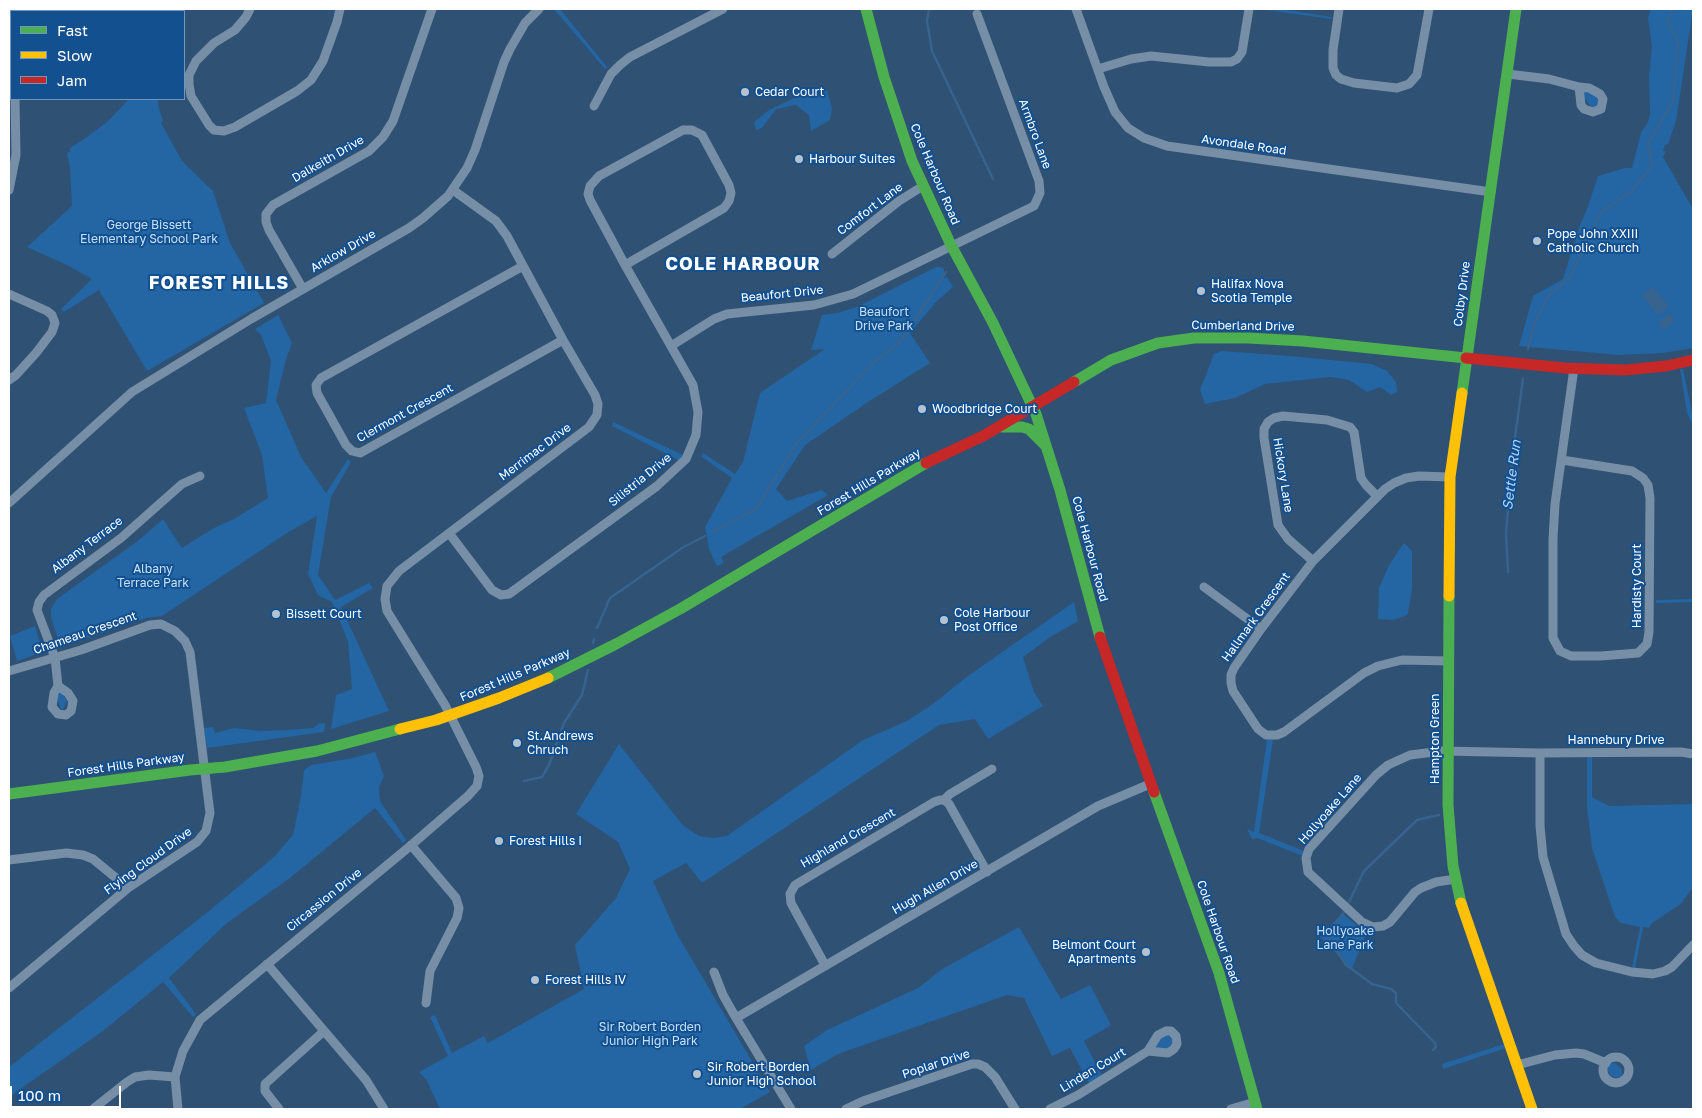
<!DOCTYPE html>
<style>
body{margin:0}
#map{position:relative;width:1702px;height:1118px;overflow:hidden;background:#2f5173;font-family:"Golos Text",sans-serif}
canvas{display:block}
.frame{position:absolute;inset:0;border:10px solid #fff;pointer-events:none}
.legend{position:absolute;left:10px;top:10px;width:175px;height:90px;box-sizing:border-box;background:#13508f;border:1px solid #7196bc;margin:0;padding:6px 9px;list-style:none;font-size:15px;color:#fff}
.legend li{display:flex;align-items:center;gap:10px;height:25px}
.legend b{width:25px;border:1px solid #7196bc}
.scale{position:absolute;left:10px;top:1086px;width:111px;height:22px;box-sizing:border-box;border:2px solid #fff;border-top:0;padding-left:6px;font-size:15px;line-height:18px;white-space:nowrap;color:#fff;-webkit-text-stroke:4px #13508f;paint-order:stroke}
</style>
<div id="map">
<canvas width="1702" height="1118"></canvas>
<div class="frame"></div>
<ul class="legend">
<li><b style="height:6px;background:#4caf50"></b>Fast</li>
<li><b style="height:6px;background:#ffc107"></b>Slow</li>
<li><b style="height:6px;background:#c62828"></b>Jam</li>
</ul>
<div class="scale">100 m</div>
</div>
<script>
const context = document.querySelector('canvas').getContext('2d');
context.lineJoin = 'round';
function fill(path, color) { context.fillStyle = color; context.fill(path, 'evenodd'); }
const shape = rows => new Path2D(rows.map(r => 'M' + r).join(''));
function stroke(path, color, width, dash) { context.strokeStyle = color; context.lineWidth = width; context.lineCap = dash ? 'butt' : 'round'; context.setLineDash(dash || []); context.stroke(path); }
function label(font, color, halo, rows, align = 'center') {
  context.font = font + ' "Golos Text",sans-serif'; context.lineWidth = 4; context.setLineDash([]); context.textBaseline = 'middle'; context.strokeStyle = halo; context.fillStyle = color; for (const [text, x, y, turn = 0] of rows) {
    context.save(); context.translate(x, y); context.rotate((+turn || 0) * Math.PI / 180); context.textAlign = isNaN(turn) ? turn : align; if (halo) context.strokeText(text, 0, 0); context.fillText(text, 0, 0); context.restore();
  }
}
const green = shape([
 [554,9,560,9,607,67,605,69],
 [1260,9,1280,9,1332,17,1331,19],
 [1651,9,1693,9,1676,121,1668,144,1665,145,1663,151,1666,151,1663,157,1693,209,1693,348,1663,353,1619,355,1519,346,1533,296,1563,279,1580,225,1587,209,1598,176,1625,168,1632,168,1641,133,1648,122,1650,114,1649,76,1652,47,1648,18],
 [817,87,827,90,832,108,830,120,811,131,809,115,796,105,776,109,762,128,756,130,754,122,769,110],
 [1584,91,1597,96,1600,105,1592,108,1585,99,1583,93],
 [129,99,158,99,158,105,163,121,161,123,182,161,213,191,230,243,264,303,147,371,99,290,64,312,61,309,92,279,67,265,27,247,72,206,70,168,67,153,70,151,70,148,83,140,108,121],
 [936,267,941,267,944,269,944,278,947,277,953,287,936,302,910,333,930,363,868,402,805,445,776,489,787,501,822,490,828,495,721,557,724,563,717,566,709,549,705,527,732,478,702,457,703,453,735,474,743,462,760,393,825,349,811,350,822,315,837,313,857,307],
 [278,315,292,343,286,359,276,400,301,457,326,493,348,459,351,462,331,497,318,575,335,600,369,583,373,588,341,607,389,711,331,729,336,695,352,689,348,641,332,602,318,595,308,574,317,516,287,533,162,616,146,618,64,646,59,643,51,617,51,609,57,599,139,540,163,519,182,548,214,528,234,519,268,498,262,455,244,408,266,403,271,361,261,335,255,329],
 [1222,351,1290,356,1372,364,1387,371,1396,382,1397,392,1391,395,1380,387,1367,392,1349,380,1330,377,1265,384,1235,398,1205,404,1200,390,1214,354],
 [1680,369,1683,369,1693,417,1693,425,1687,413],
 [613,422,685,456,682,462,612,426],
 [1404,543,1412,551,1412,589,1408,613,1406,616,1392,620,1378,619,1379,588,1389,565],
 [1693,599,1693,602,1656,603,1656,600],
 [1074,602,1078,621,1050,637,1023,657,1034,692,1043,706,988,739,975,719,939,725,702,883,686,863,653,881,677,934,770,1092,740,1109,440,1109,426,1079,419,1072,448,1056,430,1017,435,1015,452,1053,484,1036,488,1043,584,989,575,945,616,898,630,869,618,842,576,814,619,744,681,823,687,828,699,836,714,838,727,836,863,740,907,721,933,704,965,678],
 [35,626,43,652,17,661,10,636],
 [60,690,67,701,63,710,61,709,57,699],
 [325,723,324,732,207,748,204,728,213,727,215,733,234,728,260,731,287,730,313,728,318,724],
 [1267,739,1273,740,1259,833,1304,851,1303,856,1257,838,1252,839,1247,829,1254,832],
 [375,752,384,776,379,787,380,801,406,840,403,843,375,808,290,878,227,923,169,978,196,1014,193,1017,163,982,103,1031,9,1097,9,1067,204,915,273,858,293,835,301,796,304,770,311,765,353,758],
 [1587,757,1592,757,1592,797,1609,806,1693,804,1693,887,1681,904,1652,923,1649,928,1643,927,1635,968,1632,967,1640,927,1621,923,1615,917,1592,848,1587,807],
 [1342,913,1366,933,1352,969,1320,937],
 [1019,927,1061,999,1090,985,1111,1025,1084,1041,1102,1076,1089,1083,1070,1048,1052,1056,1024,998,1007,995,838,1054,811,1070,804,1046,827,1030,918,988,942,969],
 [1167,1035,1172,1036,1174,1044,1165,1051,1156,1048,1161,1038],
 [1504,1044,1506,1048,1443,1069,1442,1064],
 [1615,1063,1622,1069,1622,1077,1616,1078,1611,1076,1608,1071,1608,1064]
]);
const water = shape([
 [1653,286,1669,307,1658,315,1642,295],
 [1669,313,1675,320,1664,330,1658,323]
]);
const stream = shape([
 [929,9,927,21,932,51,993,179],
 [1528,349,1534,325,1549,295,1570,278,1601,212,1631,192,1652,166,1648,144,1673,101,1678,41,1668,22,1672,9],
 [712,532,756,509,796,444,872,364,900,342,946,272],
 [1508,572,1506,533,1513,452,1523,379],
 [597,628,610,598,682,548,705,536],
 [593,643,594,639],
 [524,781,542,777,549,765,564,723,582,695,588,670],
 [1349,902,1364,871,1417,820,1439,815],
 [1344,912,1328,934,1333,946,1346,965,1372,984,1391,989,1396,993,1396,1003,1435,1043,1436,1047,1433,1050]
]);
const street = shape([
 [250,9,246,17,235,30,214,43,196,61,189,75,189,84,191,96,209,125,214,130,224,131,235,127,297,91,311,80,323,61,337,22,340,9],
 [1076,9,1104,87,1115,112,1128,128,1144,138,1167,146,1491,192],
 [1339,9,1333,50,1333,68,1336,75,1341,79,1354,83,1397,88,1409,84,1417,75,1429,9],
 [123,11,125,9],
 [1098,69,1131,59,1151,56,1209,62,1231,62,1237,59,1242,52,1249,9],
 [1508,74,1549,79,1579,87,1589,88,1600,94,1603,99,1601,109,1593,112,1584,109,1581,105,1579,87],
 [594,106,611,74,620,65,630,57,723,9],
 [683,130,692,130,702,135,729,185,731,193,729,201,724,208,625,265,590,200,588,194,590,186,599,176,683,130],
 [9,190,16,155,15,99],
 [832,254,899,201,923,186],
 [523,266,321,378,316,385,317,393,346,445,352,451,360,453,563,340],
 [303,289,269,230,266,222,266,214,273,205,369,151,383,137,393,121,432,9],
 [9,294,47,311,52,315,55,323,52,332,36,353,16,375,9,380],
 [671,346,714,319,727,314,814,305,853,294,1034,206,1040,193,1039,181,977,14],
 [1562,460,1632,471,1643,478,1648,485,1650,498,1649,632,1647,644,1638,653,1601,656,1571,656,1560,651,1553,638,1553,539,1555,504,1574,368],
 [9,503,132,392,251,319,409,228,423,218,448,196,467,168,475,150,504,62,510,49,525,23,539,9],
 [449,533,492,590,501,595,509,594,657,486,686,459,696,435,698,412,693,385,625,265],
 [1313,561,1288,539,1278,525,1264,438,1264,429,1268,422,1274,418,1283,416,1327,420,1350,427,1354,432,1361,478,1366,485,1377,496],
 [1204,587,1261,629],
 [1449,661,1402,660,1378,666,1364,673,1284,732,1277,735,1266,735,1258,729,1233,691,1231,683,1231,675,1234,668,1261,629,1313,561,1385,489,1394,483,1406,478,1419,476,1450,477],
 [9,671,81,650,150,625,161,624,175,631,185,641,190,652,210,813,206,831,197,842,128,888,9,988],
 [58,686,68,693,73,701,71,711,66,715,58,714,52,707,54,693,58,686,55,658,37,610,39,602,44,595,121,538,182,484,200,476],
 [1540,753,1540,826,1543,857,1566,934,1574,946,1582,955,1596,963,1632,972,1653,974,1665,971,1672,967,1693,945],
 [944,800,949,804,987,872],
 [411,845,456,898,459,908,457,918,430,971,426,1003],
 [9,860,66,853,83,855,93,859,128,888],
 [1456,879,1436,882,1421,888,1415,892,1390,922,1383,926,1373,927,1362,922,1308,872,1306,858,1309,849,1376,775,1388,765,1410,755,1442,751,1540,753,1681,752,1693,754],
 [267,964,366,1080,384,1109],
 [825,965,791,903,790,894,795,885,934,802,940,800,944,800,950,794,992,769],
 [714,972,723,995,736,1018,791,1109],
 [736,1018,1098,806,1150,784],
 [1166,1031,1171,1031,1176,1036,1177,1044,1174,1049,1168,1053,1148,1051,1158,1035,1166,1031],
 '1603 1070a13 13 0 1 1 26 0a13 13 0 1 1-26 0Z',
 [1517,1065,1555,1055,1576,1053,1584,1054,1606,1063],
 [93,1109,127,1082,135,1077,149,1075,175,1077],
 [178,1109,175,1077,183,1051,200,1020,409,847,468,796,477,786,479,776,476,767,445,705,387,611,385,599,387,586,399,571,589,427,597,415,598,404,595,395,563,340,507,236,496,221,453,190],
 [279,1109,265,1091,265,1084,324,1031],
 [846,1109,863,1101,972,1064,978,1064,985,1067,995,1077,1015,1109],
 [1050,1109,1078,1095,1148,1051],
 [1231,1109,1255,1102]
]);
const fast = shape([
 [866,9,884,77,912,161,951,245,993,323,1036,414,1060,490,1100,637],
 [1074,382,1111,360,1158,343,1194,338,1248,338,1303,341,1466,358],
 [1462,393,1516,9],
 [1002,427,1022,427,1029,429,1045,445],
 [1449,596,1448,805,1453,866,1461,903],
 [548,678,616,644,680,609,926,463],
 [1154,792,1219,973,1257,1109],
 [9,794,190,770,225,767,317,751,400,729]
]);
const slow = shape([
 [1449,596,1450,477,1462,393],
 [400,729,436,720,499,698,548,678],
 [1461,903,1532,1109]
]);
const jam = shape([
 [1466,358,1565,368,1625,370,1666,366,1693,360],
 [926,463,983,436,1074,382],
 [1100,637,1154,792]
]);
const markers = [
 [745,92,5,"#b6c2ce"],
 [799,159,5,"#b6c2ce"],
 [1537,241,5,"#b6c2ce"],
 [1201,291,5,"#b6c2ce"],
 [922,409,5,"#b6c2ce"],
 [276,614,5,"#b6c2ce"],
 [944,620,5,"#b6c2ce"],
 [517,743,5,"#b6c2ce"],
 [499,841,5,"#b6c2ce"],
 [1146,952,5,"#b6c2ce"],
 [535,980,5,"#b6c2ce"],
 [697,1074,5,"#b6c2ce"]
];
const poiNames = [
 ["Cedar Court",755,92],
 ["Harbour Suites",809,159],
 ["Pope John XXIII",1547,234],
 ["Catholic Church",1547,248],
 ["Halifax Nova",1211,284],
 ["Scotia Temple",1211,298],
 ["Woodbridge Court",932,409],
 ["Cole Harbour",954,613],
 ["Post Office",954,627],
 ["Bissett Court",286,614],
 ["St.Andrews",527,736],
 ["Chruch",527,750],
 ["Forest Hills I",509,841],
 ["Belmont Court",1136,945,"right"],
 ["Apartments",1136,959,"right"],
 ["Forest Hills IV",545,980],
 ["Sir Robert Borden",707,1067],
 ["Junior High School",707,1081]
];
const streetNames = [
 ["Armbro Lane",1035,134,70],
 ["Avondale Road",1244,145,8],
 ["Dalkeith Drive",328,159,-30],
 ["Cole Harbour Road",935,174,67],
 ["Comfort Lane",870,209,-37],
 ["Arklow Drive",343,251,-30],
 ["Beaufort Drive",782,294,-6],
 ["Colby Drive",1462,294,-83],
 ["Cumberland Drive",1243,326,1],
 ["Clermont Crescent",405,413,-29],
 ["Merrimac Drive",535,452,-37],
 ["Hickory Lane",1283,475,81],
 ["Silistria Drive",640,480,-39],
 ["Forest Hills Parkway",869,482,-31],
 ["Albany Terrace",87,545,-37],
 ["Cole Harbour Road",1090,549,75],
 ["Hardisty Court",1637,586,-90],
 ["Hallmark Crescent",1256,617,-54],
 ["Chameau Crescent",85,633,-19],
 ["Forest Hills Parkway",515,675,-23],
 ["Hampton Green",1435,739,-90],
 ["Hannebury Drive",1616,740],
 ["Forest Hills Parkway",126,765,-8],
 ["Hollyoake Lane",1330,809,-49],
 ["Highland Crescent",848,838,-30],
 ["Flying Cloud Drive",148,861,-36],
 ["Hugh Allen Drive",935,887,-30],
 ["Circassion Drive",324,900,-39],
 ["Cole Harbour Road",1218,932,71],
 ["Poplar Drive",936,1064,-18],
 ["Linden Court",1093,1070,-31]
];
const parkNames = [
 ["George Bissett",149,225],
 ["Elementary School Park",149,239],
 ["Beaufort",884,312],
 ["Drive Park",884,326],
 ["Albany",153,569],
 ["Terrace Park",153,583],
 ["Hollyoake",1345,931],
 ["Lane Park",1345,945],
 ["Sir Robert Borden",650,1027],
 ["Junior High Park",650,1041]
];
const waterNames = [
 ["Settle Run",1512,475,-83]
];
const districtNames = [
 ["COLE HARBOUR",743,264],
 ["FOREST HILLS",219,283]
];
fill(green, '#2465a4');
fill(water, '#37638f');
stroke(stream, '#37638f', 2.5);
stroke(street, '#768ea6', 9);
stroke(fast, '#4caf50', 11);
stroke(slow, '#ffc107', 11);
stroke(jam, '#c62828', 11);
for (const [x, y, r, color] of markers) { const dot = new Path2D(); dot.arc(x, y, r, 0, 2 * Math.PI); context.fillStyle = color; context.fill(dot); stroke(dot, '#13508f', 2); }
label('12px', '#fff', '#13508f', poiNames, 'left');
label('12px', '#fff', '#13508f', streetNames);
label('12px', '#c4e1fc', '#13508f', parkNames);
label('italic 14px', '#a9d2f8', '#13508f', waterNames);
context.letterSpacing = '1px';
label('bold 18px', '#fff', '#13508f', districtNames);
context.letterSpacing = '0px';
</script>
